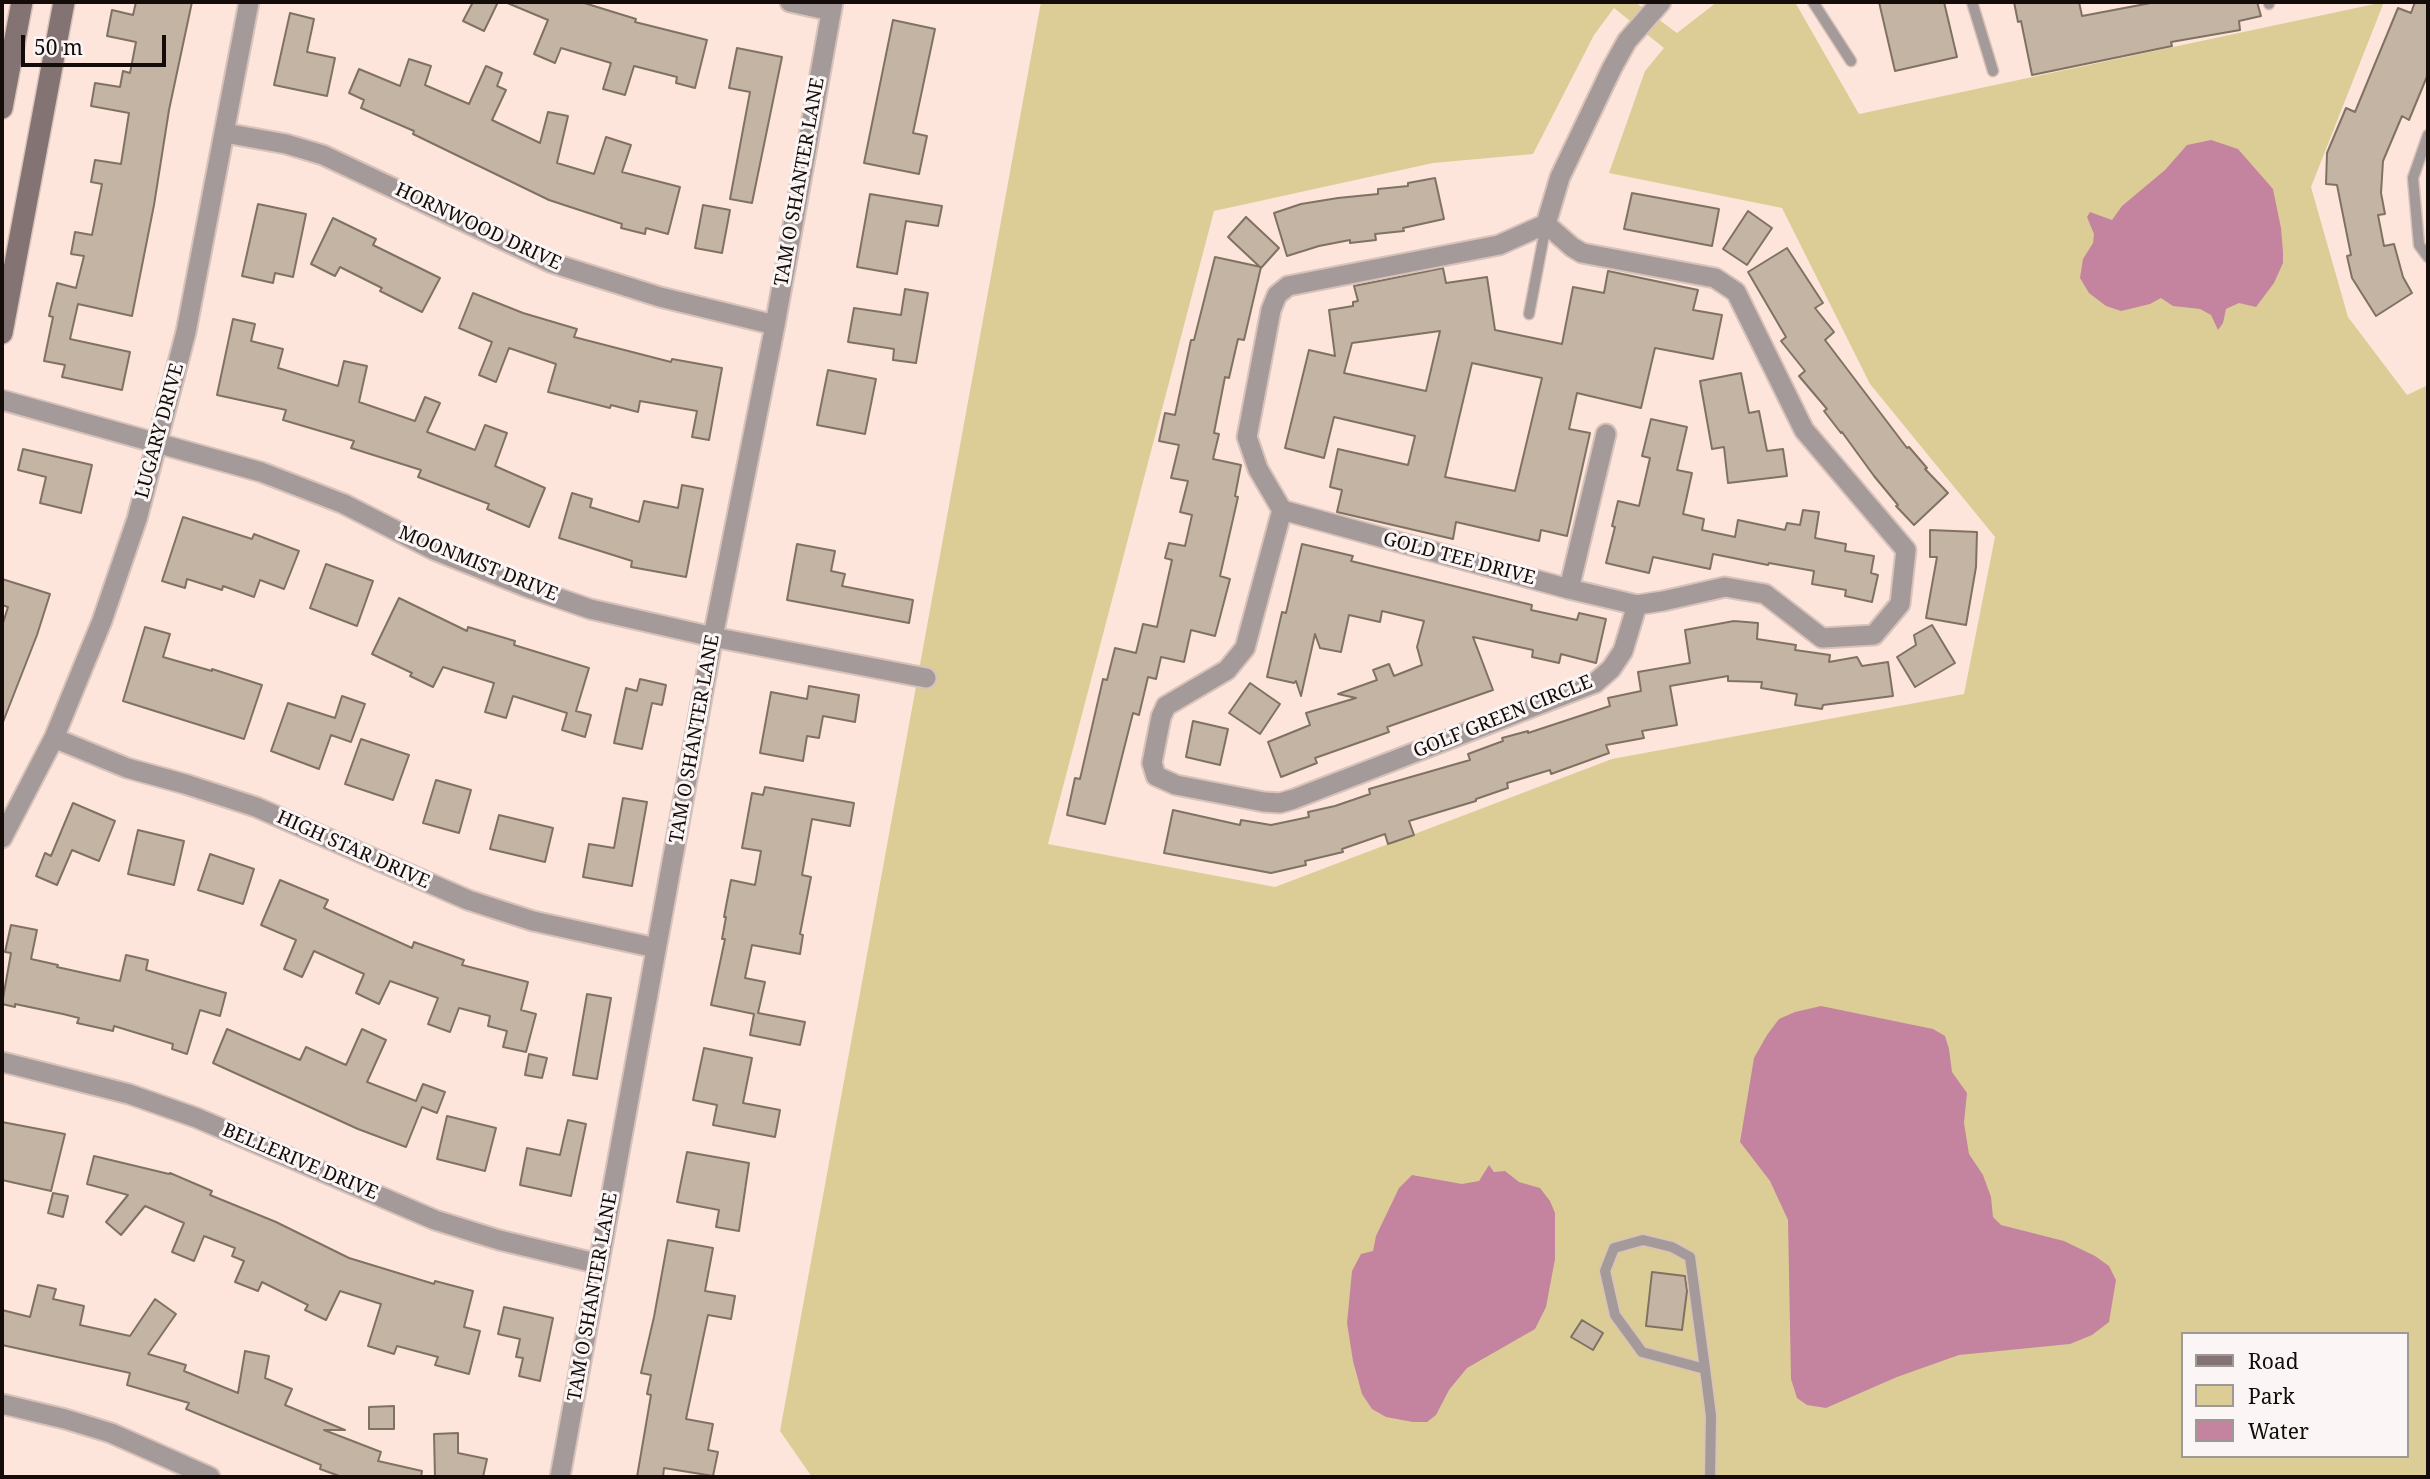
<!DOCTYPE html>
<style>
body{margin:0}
#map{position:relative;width:2430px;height:1479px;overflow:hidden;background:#fde5db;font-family:"Noto Serif",serif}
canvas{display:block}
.frame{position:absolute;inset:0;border:4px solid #130c09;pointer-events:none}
.legend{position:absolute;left:2181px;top:1332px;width:228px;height:126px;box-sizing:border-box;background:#fbf6f5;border:2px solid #9e9897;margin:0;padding:9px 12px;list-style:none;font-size:21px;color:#130c09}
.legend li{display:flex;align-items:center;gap:14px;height:35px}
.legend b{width:35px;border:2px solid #9e9897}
.scale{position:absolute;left:21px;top:35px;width:145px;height:32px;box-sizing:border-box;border:4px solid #130c09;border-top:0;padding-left:9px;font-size:21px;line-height:24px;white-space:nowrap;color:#130c09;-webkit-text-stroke:5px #fbf6f5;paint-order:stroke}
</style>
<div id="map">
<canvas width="2430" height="1479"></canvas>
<div class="frame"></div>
<ul class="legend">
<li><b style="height:9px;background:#837373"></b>Road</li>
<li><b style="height:19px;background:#dccd97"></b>Park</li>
<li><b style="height:19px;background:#c484a0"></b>Water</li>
</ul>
<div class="scale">50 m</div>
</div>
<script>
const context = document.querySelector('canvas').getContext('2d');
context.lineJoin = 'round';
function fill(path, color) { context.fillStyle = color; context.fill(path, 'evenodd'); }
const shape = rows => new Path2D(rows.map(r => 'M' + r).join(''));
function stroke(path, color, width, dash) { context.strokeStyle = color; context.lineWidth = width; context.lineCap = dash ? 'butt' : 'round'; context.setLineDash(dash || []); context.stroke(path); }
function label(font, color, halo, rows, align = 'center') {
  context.font = font + ' "Noto Serif",serif'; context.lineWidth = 6; context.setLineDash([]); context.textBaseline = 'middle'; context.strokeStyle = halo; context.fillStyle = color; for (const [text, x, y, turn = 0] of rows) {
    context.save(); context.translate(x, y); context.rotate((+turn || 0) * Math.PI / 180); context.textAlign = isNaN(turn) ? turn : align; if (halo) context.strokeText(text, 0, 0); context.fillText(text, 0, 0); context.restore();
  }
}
const green = shape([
 [1041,2,1635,2,1677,33,1717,2,1795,2,1859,114,2384,2,2311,187,2348,317,2407,395,2428,385,2428,1477,812,1477,780,1431],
 [1614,8,1664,48,1645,71,1609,173,1782,208,1870,384,1995,537,1964,694,1612,759,1275,887,1048,844,1214,211,1433,163,1533,154,1594,35],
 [2183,1334,2407,1334,2407,1456,2183,1456]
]);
const water = shape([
 [2211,140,2238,149,2273,189,2281,228,2283,252,2283,263,2274,283,2256,307,2239,303,2226,309,2223,323,2218,330,2211,315,2200,309,2173,306,2161,298,2150,304,2121,311,2106,306,2089,293,2080,278,2083,259,2093,243,2094,234,2087,217,2090,212,2112,220,2122,206,2165,170,2187,145],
 [1821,1006,1933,1029,1945,1036,1949,1049,1952,1072,1967,1093,1964,1123,1969,1154,1983,1175,1991,1197,1993,1217,2001,1225,2064,1241,2095,1256,2109,1266,2116,1280,2109,1322,2092,1335,2070,1344,1959,1355,1897,1377,1826,1408,1807,1405,1797,1398,1791,1379,1788,1220,1770,1181,1740,1142,1754,1058,1767,1035,1779,1019,1795,1012],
 [1489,1165,1494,1172,1505,1171,1519,1182,1540,1188,1550,1201,1555,1213,1555,1259,1546,1307,1535,1329,1467,1368,1449,1390,1436,1415,1427,1422,1413,1422,1386,1417,1372,1409,1362,1394,1353,1361,1347,1323,1352,1271,1361,1254,1373,1251,1376,1236,1399,1188,1412,1175,1462,1184,1479,1181]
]);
const building = shape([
 [136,2,192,2,169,110,154,205,132,316,78,304,70,339,130,352,122,390,62,377,65,365,44,361,53,317,49,316,57,283,76,288,84,256,71,254,75,232,92,235,102,184,91,182,95,160,121,164,129,113,91,106,95,83,120,87,123,71,130,73,136,42,107,36,112,10,133,15,136,2],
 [473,2,498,2,484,31,463,21,473,2],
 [505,2,581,2,636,19,635,22,707,40,695,88,676,83,677,77,634,66,625,95,603,89,611,63,561,48,555,63,534,54,548,20,505,2],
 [1879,2,1944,2,1957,57,1895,71,1879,2],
 [2014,2,2079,2,2082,16,2156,2,2257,2,2261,16,2239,21,2240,30,2171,42,2172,46,2032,75,2021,21,2018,22,2014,2],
 [2415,2,2428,2,2428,74,2409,120,2402,116,2383,161,2381,193,2385,214,2378,215,2384,246,2394,244,2403,277,2412,293,2376,316,2352,278,2347,256,2351,255,2337,185,2326,184,2327,153,2346,108,2355,112,2398,8,2411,13,2415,2],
 [290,13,314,19,307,52,335,58,327,96,274,85,290,13],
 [893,20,935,29,913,133,927,136,919,174,864,163,893,20],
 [737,48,782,57,752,203,730,199,750,92,729,88,737,48],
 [409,59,431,66,425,85,469,104,486,66,502,73,497,86,506,90,492,120,540,143,548,112,568,116,557,163,594,174,606,137,631,145,622,172,680,187,668,234,646,228,645,234,621,228,622,224,549,200,413,134,414,131,361,108,364,100,349,93,359,69,400,86,409,59],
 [1435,178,1444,219,1403,228,1404,231,1375,234,1376,240,1350,243,1350,240,1319,246,1287,256,1274,213,1301,204,1338,198,1378,194,1378,189,1408,186,1408,183,1435,178],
 [1632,193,1719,209,1712,246,1624,229,1632,193],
 [870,194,942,206,938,226,906,221,897,274,857,267,870,194],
 [258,204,306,214,293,277,275,273,273,283,242,276,258,204],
 [703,205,730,210,722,253,695,248,703,205],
 [1748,211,1772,228,1747,265,1723,249,1748,211],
 [1246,217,1279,248,1261,268,1228,237,1246,217],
 [333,218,376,239,373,245,440,278,422,312,380,291,382,288,340,267,335,276,311,264,333,218],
 [1787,248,1823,303,1815,308,1834,332,1825,340,1907,448,1909,447,1927,468,1925,469,1948,493,1914,525,1896,506,1898,505,1874,476,1842,432,1841,433,1824,411,1827,409,1799,376,1805,371,1781,341,1786,337,1748,272,1787,248],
 [1215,257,1261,267,1244,340,1238,339,1229,378,1225,377,1214,433,1219,434,1213,459,1241,465,1235,496,1238,497,1220,576,1230,579,1215,636,1191,630,1184,662,1161,657,1156,679,1148,677,1139,715,1133,713,1105,824,1067,815,1075,778,1080,779,1103,679,1107,680,1115,648,1136,653,1143,624,1157,627,1172,560,1165,558,1169,543,1185,546,1192,515,1180,512,1188,481,1171,478,1179,445,1159,441,1165,413,1175,415,1191,340,1194,340,1215,257],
 [1443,268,1446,283,1487,277,1495,330,1562,344,1573,287,1604,293,1608,271,1698,290,1693,310,1722,315,1713,359,1655,348,1641,408,1577,393,1569,429,1590,433,1567,536,1541,530,1539,541,1456,522,1453,539,1337,512,1342,490,1330,487,1338,449,1408,465,1415,436,1334,417,1324,458,1285,448,1309,350,1335,356,1329,310,1353,306,1353,302,1358,301,1354,286,1443,268],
 [1440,331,1426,391,1344,373,1352,343,1440,331],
 [1472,363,1542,378,1515,491,1445,477,1472,363],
 [905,289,928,293,916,363,893,360,894,349,848,342,854,308,901,315,905,289],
 [473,293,523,313,577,329,574,337,671,362,672,359,722,368,709,440,692,437,697,411,640,401,638,412,611,405,610,408,548,392,556,364,509,348,496,382,479,375,492,342,459,328,473,293],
 [233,319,255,324,251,341,283,349,278,368,338,386,344,361,367,366,359,402,415,421,425,397,440,403,427,432,475,450,485,425,507,433,495,466,545,488,529,527,487,509,489,504,418,477,421,470,351,448,354,441,283,420,286,410,217,395,233,319],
 [828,370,876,379,865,434,817,425,828,370],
 [1741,373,1749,413,1759,411,1767,451,1783,449,1787,476,1728,483,1724,447,1712,449,1700,381,1741,373],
 [1651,419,1687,427,1677,470,1692,473,1683,514,1704,519,1702,530,1735,537,1738,520,1785,530,1787,523,1800,525,1803,510,1819,512,1815,538,1846,544,1845,551,1874,556,1871,573,1878,575,1872,602,1845,596,1846,590,1812,584,1814,571,1769,563,1768,565,1713,554,1710,569,1653,557,1649,573,1606,563,1615,527,1612,526,1618,501,1639,506,1650,458,1642,456,1651,419],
 [23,449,92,465,81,513,40,503,46,477,18,470,23,449],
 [682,485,703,489,686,577,631,567,632,561,559,538,572,493,592,499,590,507,639,522,644,501,678,508,682,485],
 [183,517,252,539,254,534,299,551,284,589,260,580,254,597,223,586,222,590,187,579,185,588,162,581,183,517],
 [1930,530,1977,532,1976,567,1966,625,1926,618,1937,557,1930,557,1930,530],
 [797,544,835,551,831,571,845,574,842,586,913,600,909,623,787,600,797,544],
 [1302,544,1353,556,1351,561,1532,605,1531,610,1577,620,1579,613,1606,619,1596,663,1561,654,1559,663,1532,657,1533,650,1473,637,1493,690,1387,727,1389,732,1315,758,1317,763,1281,777,1268,742,1310,725,1306,713,1356,698,1338,694,1377,680,1373,670,1389,664,1394,676,1422,665,1417,647,1424,621,1382,611,1380,622,1349,615,1341,652,1320,648,1315,634,1301,696,1296,681,1294,683,1267,677,1282,612,1286,613,1302,544],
 [326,564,373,581,357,626,310,608,326,564],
 [2,579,50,594,37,635,3,722,2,626,8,607,2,605,2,579],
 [399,598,467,631,468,627,515,641,514,645,589,668,576,711,591,715,585,737,562,730,567,713,513,696,506,718,485,712,494,683,443,667,433,687,410,676,412,673,372,654,399,598],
 [1734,621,1758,623,1757,639,1796,645,1795,650,1830,655,1829,662,1857,657,1862,666,1888,662,1893,696,1823,705,1822,709,1795,705,1797,694,1761,688,1762,682,1728,681,1728,676,1670,686,1677,725,1642,731,1644,738,1606,745,1609,753,1551,774,1550,770,1507,783,1508,788,1476,799,1476,801,1409,821,1414,835,1388,844,1385,834,1342,849,1343,852,1305,861,1306,865,1271,873,1164,853,1173,810,1240,825,1241,820,1271,825,1309,817,1308,812,1335,806,1370,794,1369,789,1470,760,1468,754,1503,741,1502,738,1528,731,1528,733,1610,706,1608,698,1641,691,1638,672,1690,663,1685,630,1734,621],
 [1932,625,1955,663,1915,687,1897,657,1916,645,1914,635,1932,625],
 [145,627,170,634,163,657,212,671,212,669,262,685,244,739,123,701,145,627],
 [640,679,666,685,662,705,652,703,642,749,614,743,626,688,637,691,640,679],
 [1250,683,1280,704,1260,734,1229,713,1250,683],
 [809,686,859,695,855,722,823,716,819,738,807,736,803,761,760,753,771,692,807,699,809,686],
 [342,696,365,704,351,742,331,735,319,769,271,751,288,703,335,718,342,696],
 [1193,721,1228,729,1220,765,1186,757,1193,721],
 [361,739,409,755,393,800,345,784,361,739],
 [436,780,471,790,459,833,423,823,436,780],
 [765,787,854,803,850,826,812,819,802,875,811,877,800,934,803,935,800,954,752,945,745,978,765,982,758,1013,805,1022,800,1045,750,1035,754,1014,711,1005,725,939,722,939,726,917,724,917,731,880,755,885,761,851,742,848,752,793,763,795,765,787],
 [623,798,647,802,632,886,583,877,589,844,614,848,623,798],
 [73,803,115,821,99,861,72,850,57,885,36,876,45,853,51,856,73,803],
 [499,815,553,828,545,862,490,849,499,815],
 [138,830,184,841,174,885,128,874,138,830],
 [210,854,254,869,243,904,198,890,210,854],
 [280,880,328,900,324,908,412,948,414,942,464,960,462,965,528,982,521,1010,536,1014,526,1052,503,1047,507,1031,488,1026,490,1016,459,1008,450,1032,428,1024,438,998,390,981,379,1004,356,993,364,974,314,951,302,977,284,969,296,940,261,925,280,880],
 [11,925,37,930,31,959,58,965,57,967,120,981,126,955,148,960,146,970,226,993,220,1016,200,1010,187,1054,172,1049,173,1044,114,1026,113,1031,77,1023,79,1018,63,1014,15,1004,15,1007,2,1004,11,953,5,952,11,925],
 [587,994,611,998,597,1079,573,1075,587,994],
 [227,1029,300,1060,306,1047,346,1065,362,1029,386,1040,367,1082,416,1101,423,1084,445,1092,437,1113,422,1107,406,1147,358,1129,213,1063,227,1029],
 [704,1048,752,1058,743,1103,780,1110,775,1137,713,1125,717,1105,693,1100,704,1048],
 [529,1054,547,1058,542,1078,525,1075,529,1054],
 [447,1116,496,1128,485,1171,437,1159,447,1116],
 [568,1120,586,1124,571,1196,520,1185,527,1148,560,1155,568,1120],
 [2,1122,65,1134,51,1191,2,1180,2,1122],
 [687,1152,749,1163,739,1231,716,1227,719,1210,677,1202,687,1152],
 [94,1156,169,1174,170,1173,212,1191,210,1195,276,1222,349,1258,434,1284,435,1281,473,1291,464,1327,480,1331,469,1374,435,1365,438,1357,397,1346,394,1354,368,1346,381,1304,340,1291,326,1320,305,1310,308,1305,262,1282,258,1291,235,1282,244,1261,232,1256,235,1248,204,1236,194,1261,172,1252,184,1223,145,1206,121,1235,106,1222,128,1195,87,1184,94,1156],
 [53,1193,68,1196,63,1217,48,1213,53,1193],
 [668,1240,713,1248,705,1291,735,1296,731,1319,708,1315,686,1419,713,1424,708,1450,718,1452,713,1476,664,1468,663,1477,637,1477,651,1395,647,1394,651,1375,641,1373,654,1317,668,1240],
 [1652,1272,1685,1276,1687,1291,1682,1330,1646,1326,1652,1272],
 [38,1285,56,1289,53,1299,84,1306,80,1325,130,1336,155,1299,176,1314,148,1354,186,1365,184,1371,238,1393,245,1351,269,1356,265,1378,292,1389,285,1405,345,1430,324,1430,381,1452,378,1461,422,1471,421,1477,342,1477,320,1469,321,1465,186,1409,189,1403,127,1385,130,1373,2,1345,2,1310,30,1317,38,1285],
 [504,1307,553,1318,540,1381,519,1376,523,1358,516,1357,520,1339,498,1334,504,1307],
 [1582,1320,1603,1333,1593,1350,1571,1337,1582,1320],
 [394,1406,394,1429,369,1429,369,1407,394,1406],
 [458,1433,458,1453,487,1459,483,1477,435,1477,434,1434,458,1433]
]);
const lane = shape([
 [1813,2,1851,61],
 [1972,2,1993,71],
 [2269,2,2269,4],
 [2428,135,2413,178,2419,245,2428,257],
 [1529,314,1546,225],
 [1705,1369,1642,1352,1615,1315,1605,1271,1614,1248,1643,1240,1672,1247,1690,1257,1705,1369,1711,1416,1710,1477]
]);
const street = shape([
 [790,2,831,11],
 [225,133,286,144,323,155,552,263,660,297,775,325],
 [1546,224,1560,177,1612,68,1627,41,1661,2],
 [2,400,261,472,344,504,434,550,529,588,590,609,713,637,926,678],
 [1282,510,1569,589,1637,605,1663,601,1725,587,1765,594,1822,638,1874,635,1900,604,1906,550,1804,430,1736,292,1715,278,1582,253,1572,247,1546,224,1499,245,1288,286,1277,295,1271,310,1247,437,1258,469,1282,510,1245,648,1227,670,1166,706,1161,717,1152,763,1156,776,1176,785,1264,802,1280,803,1294,799,1595,683,1611,669,1623,651,1637,605],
 [1569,589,1606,434],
 [54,738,127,768,185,784,256,807,468,900,533,921,656,948],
 [2,838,54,738,102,621,137,519,186,332,249,2],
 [2,1062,129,1094,197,1118,435,1220,499,1240,599,1264],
 [2,1404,65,1419,111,1433,210,1477],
 [560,1477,713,637,775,325,833,2]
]);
const secondary = shape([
 [2,108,22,2],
 [2,333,64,2]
]);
const streetNames = [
 ["TAM O SHANTER LANE",800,182,-80],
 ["HORNWOOD DRIVE",478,227,25],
 ["LUGARY DRIVE",160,431,-75],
 ["GOLD TEE DRIVE",1459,559,15],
 ["MOONMIST DRIVE",478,564,22],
 ["GOLF GREEN CIRCLE",1503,717,-22],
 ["TAM O SHANTER LANE",695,739,-80],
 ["HIGH STAR DRIVE",353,850,24],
 ["BELLERIVE DRIVE",300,1162,23],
 ["TAM O SHANTER LANE",593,1297,-80]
];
fill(green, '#dccd97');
fill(water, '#c484a0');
fill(building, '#c3b4a3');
stroke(building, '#807262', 2);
stroke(lane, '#d8c2b9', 13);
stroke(street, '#d8c2b9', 23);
stroke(secondary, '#d8c2b9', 24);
stroke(lane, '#a59a9a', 10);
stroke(street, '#a59a9a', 19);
stroke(secondary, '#837373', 21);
label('19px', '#130c09', '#fbf6f5', streetNames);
</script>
